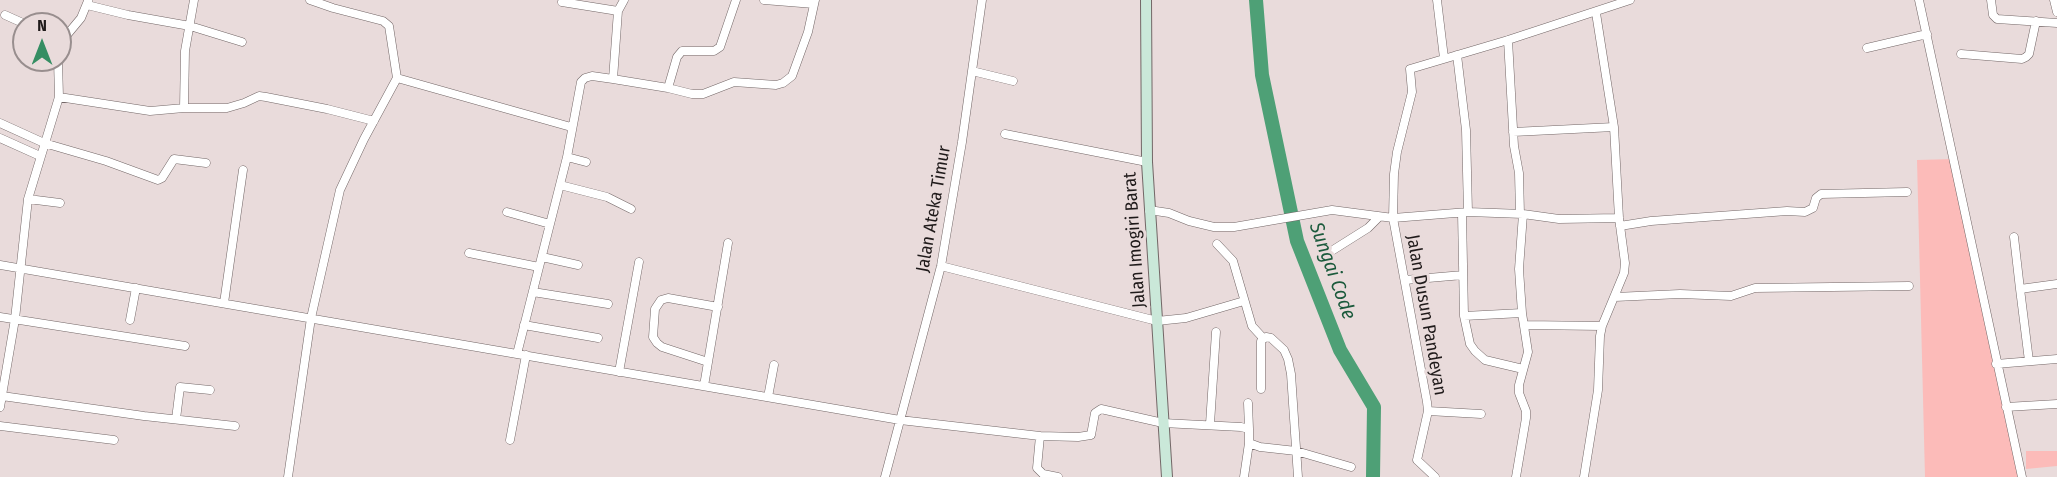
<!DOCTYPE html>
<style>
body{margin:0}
#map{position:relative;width:2057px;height:477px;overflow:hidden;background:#e9dbdb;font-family:"Fira Sans Condensed",sans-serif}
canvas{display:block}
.north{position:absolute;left:12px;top:12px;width:60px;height:60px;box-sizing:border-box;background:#e9dbdb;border:2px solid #988e8e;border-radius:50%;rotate:0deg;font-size:16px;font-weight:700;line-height:24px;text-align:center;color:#1f1a1a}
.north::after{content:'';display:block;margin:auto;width:21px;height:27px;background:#358e63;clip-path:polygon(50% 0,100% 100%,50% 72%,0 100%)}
</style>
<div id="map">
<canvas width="2057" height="477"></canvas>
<div class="north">N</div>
</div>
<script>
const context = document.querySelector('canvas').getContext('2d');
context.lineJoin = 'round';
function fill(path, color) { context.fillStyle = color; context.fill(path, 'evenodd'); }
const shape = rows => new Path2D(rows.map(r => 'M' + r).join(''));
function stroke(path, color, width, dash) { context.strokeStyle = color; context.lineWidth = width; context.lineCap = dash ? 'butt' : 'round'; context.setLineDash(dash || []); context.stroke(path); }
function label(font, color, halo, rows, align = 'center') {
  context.font = font + ' "Fira Sans Condensed",sans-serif'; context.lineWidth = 6; context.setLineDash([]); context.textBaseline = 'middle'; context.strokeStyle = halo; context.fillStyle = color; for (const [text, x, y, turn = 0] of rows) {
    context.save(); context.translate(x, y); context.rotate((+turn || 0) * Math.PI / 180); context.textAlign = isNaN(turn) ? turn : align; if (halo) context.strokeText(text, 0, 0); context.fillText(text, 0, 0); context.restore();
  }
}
const green = shape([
 [1954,159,2022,477,1925,477,1917,160],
 [2026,451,2057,451,2057,466,2026,469]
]);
const river = shape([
 [1256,0,1262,75,1297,241,1340,350,1374,407,1373,477]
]);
const minor = shape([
 [764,0,814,4],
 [1437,0,1444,58],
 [1919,0,2022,477],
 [1991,0,1993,15,1997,19,2057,23],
 [2054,0,2057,12],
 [562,2,618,11],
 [87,5,128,15,190,26,242,42],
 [5,15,25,24],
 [1508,40,1514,146,1519,173,1520,214],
 [1867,48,1927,34],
 [60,49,66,36,81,18,88,1],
 [1961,54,2022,59,2026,57,2029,54,2036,21],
 [1457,55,1466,130,1468,212],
 [972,71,1013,81],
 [397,78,571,127],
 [613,79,618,11,624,0],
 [668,88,677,57,682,51,714,51,720,47,736,0],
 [59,97,150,111,184,108,227,108,244,103,259,96,266,97,327,109,374,121],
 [184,108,185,51,194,0],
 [0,123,44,143,106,161,158,180,162,178,174,159,206,163],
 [1513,132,1614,127],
 [1005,134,1147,162],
 [0,138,40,156],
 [567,157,586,162],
 [560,185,607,197,631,209],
 [28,199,60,203],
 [1149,210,1169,213,1189,221,1214,227,1234,227,1332,210,1393,218,1468,212,1523,214,1559,219,1619,218],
 [507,212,550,224],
 [1462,213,1464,316,1470,344,1475,351,1485,360,1523,369],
 [1620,226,1651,221,1787,211,1805,212,1813,208,1816,198,1821,194,1907,192],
 [2014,237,2020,289],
 [1217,244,1233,261,1252,326,1263,338],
 [469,253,539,267],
 [542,257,578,265],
 [1322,257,1368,228,1379,217],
 [0,265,900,420,1040,436,1037,468,1043,474,1058,477],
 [941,266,1157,321,1186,318,1244,301],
 [1405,280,1463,275],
 [533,292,608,304],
 [1615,297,1680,294,1731,296,1755,288,1909,286],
 [224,303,243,170],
 [1464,316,1522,313],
 [0,317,185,346],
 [130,320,136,288],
 [524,325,598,338],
 [1524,325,1602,326],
 [517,354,567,157,581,82,585,78,592,76,613,79,668,88,692,94,703,94,734,82,776,85,783,83,792,76,808,32,815,0],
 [2029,361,2020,289,2057,284],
 [708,362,662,347,657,343,653,337,655,309,661,300,668,298,718,307],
 [1996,364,2057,359],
 [619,372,639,262],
 [704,386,728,243],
 [1261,389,1261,341,1266,337,1271,338,1284,350,1288,359,1291,374,1298,477],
 [2,396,144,416,235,426],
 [768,397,774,365],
 [1248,403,1249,429],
 [0,407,15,319,28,199,59,97,58,60],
 [2006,407,2057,404],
 [1428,411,1481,414],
 [176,419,180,387,210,390],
 [1210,424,1216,332],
 [0,426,114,440],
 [1040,436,1078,437,1091,435,1095,413,1101,409,1163,423,1241,427,1249,429,1249,443,1260,447,1296,451,1351,467],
 [510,440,526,355],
 [288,477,311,318,340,190,364,139,397,78,389,26,383,21,333,8,310,0],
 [885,477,941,266,962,142,982,0],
 [1244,477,1249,443],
 [1435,477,1417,460,1428,411,1427,402,1393,218,1394,174,1397,152,1412,92,1410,69,1508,40,1630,0],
 [1516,477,1526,418,1526,411,1519,393,1519,385,1528,352,1522,313,1519,269,1523,214],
 [1584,477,1598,390,1600,336,1602,326,1624,273,1625,263,1619,218,1614,127,1596,13]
]);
const secondary = shape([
 [1146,0,1147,162,1167,477]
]);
const streetNames = [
 ["Jalan Ateka Timur",934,209,-80],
 ["Jalan Imogiri Barat",1135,240,-94],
 ["Jalan Dusun Pandeyan",1426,315,80]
];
const waterNames = [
 ["Sungai Code",1332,271,70]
];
fill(green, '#fcbbb9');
stroke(river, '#4ea076', 14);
stroke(minor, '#736767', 9);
stroke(secondary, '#736767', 12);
stroke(minor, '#fff', 8);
stroke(secondary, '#cae8d9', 10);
label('18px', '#1f1a1a', '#e9dbdb', streetNames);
label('italic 20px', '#1b5a3c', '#e9dbdb', waterNames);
</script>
